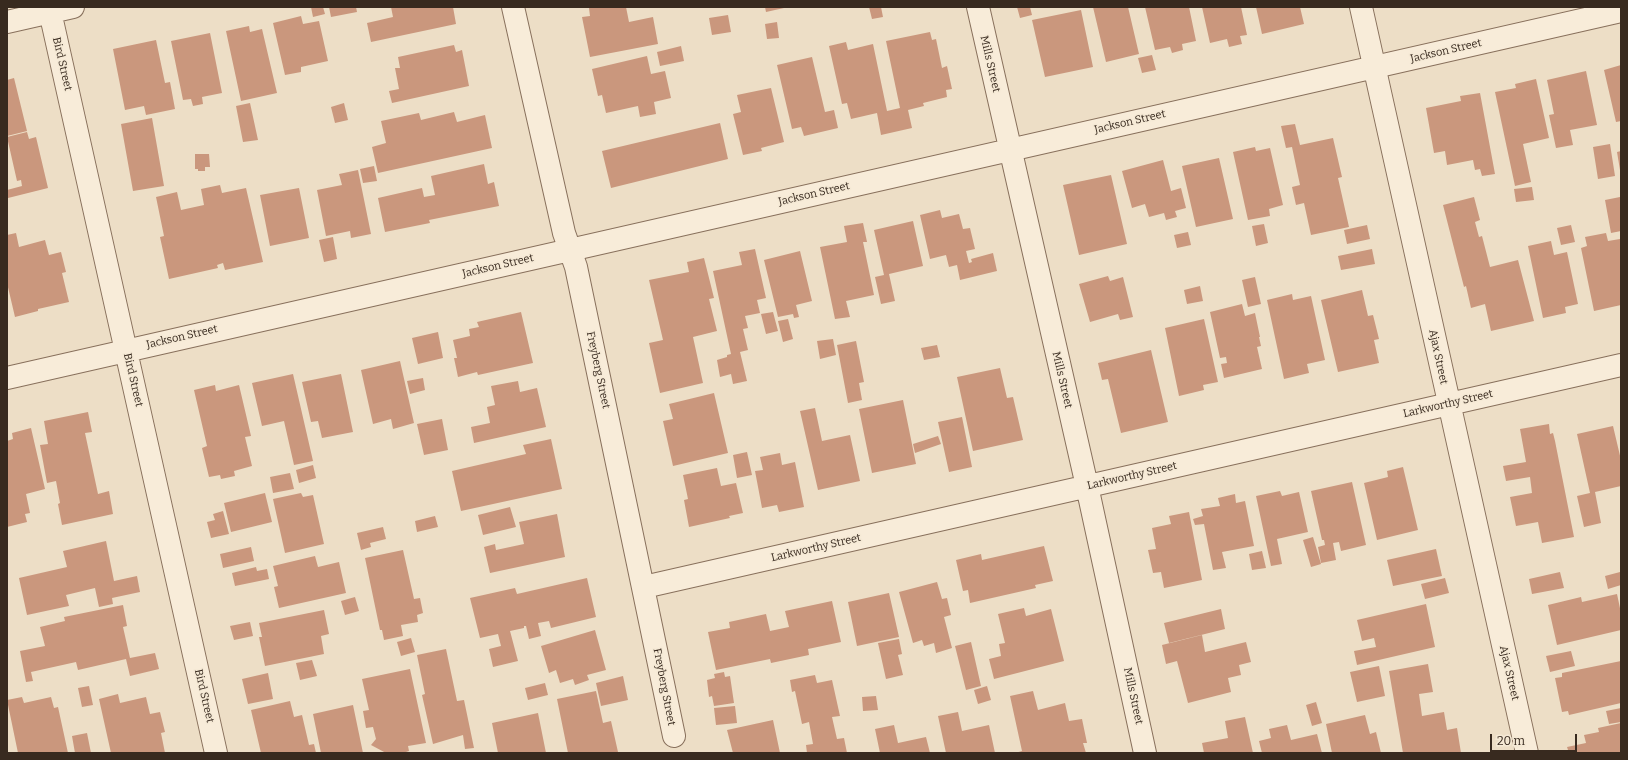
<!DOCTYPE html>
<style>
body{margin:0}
#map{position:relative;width:1628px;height:760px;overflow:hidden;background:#eddec6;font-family:Bitter,serif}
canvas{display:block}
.frame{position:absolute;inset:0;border:8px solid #382a1f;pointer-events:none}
.scale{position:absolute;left:1490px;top:734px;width:87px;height:18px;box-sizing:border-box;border:2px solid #382a1f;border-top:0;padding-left:5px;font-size:12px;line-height:14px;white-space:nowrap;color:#382a1f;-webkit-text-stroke:3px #f5e9d5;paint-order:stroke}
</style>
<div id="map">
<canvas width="1628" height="760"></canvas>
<div class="frame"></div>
<div class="scale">20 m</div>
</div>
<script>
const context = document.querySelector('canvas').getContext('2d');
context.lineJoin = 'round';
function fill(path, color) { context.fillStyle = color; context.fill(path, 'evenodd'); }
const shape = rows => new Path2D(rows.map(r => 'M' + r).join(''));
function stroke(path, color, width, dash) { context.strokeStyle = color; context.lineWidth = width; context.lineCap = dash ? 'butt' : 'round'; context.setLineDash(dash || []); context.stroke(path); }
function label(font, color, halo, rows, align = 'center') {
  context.font = font + ' Bitter,serif'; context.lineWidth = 3; context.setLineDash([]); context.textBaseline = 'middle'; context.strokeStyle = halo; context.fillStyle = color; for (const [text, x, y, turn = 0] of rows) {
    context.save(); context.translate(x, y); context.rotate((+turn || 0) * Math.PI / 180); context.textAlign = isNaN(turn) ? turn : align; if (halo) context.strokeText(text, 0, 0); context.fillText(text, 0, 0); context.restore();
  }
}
const building = shape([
 [311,7,323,7,325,14,313,17],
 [329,7,356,7,357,12,331,17],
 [391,7,453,7,456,24,371,42,367,23,393,17],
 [594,7,626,7,629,22,653,17,658,44,590,57,582,17,590,16,589,8],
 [765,7,784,7,784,8,766,12],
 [869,7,881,7,883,17,872,19],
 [1017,7,1030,7,1032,15,1020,18],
 [1093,7,1128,7,1139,54,1106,62],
 [1145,7,1189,7,1196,41,1182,44,1183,50,1172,53,1170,47,1155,50],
 [1202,7,1241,7,1247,35,1240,36,1242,44,1229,47,1227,39,1210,43],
 [1256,7,1300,7,1304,24,1262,34],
 [1081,10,1093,67,1045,77,1032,20],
 [728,15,731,32,712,35,709,18],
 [301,16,303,24,319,21,328,61,301,67,301,72,285,75,273,23],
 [777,22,779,38,767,39,765,24],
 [249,26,250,32,262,29,277,93,241,101,226,31],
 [930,32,932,40,936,39,942,68,947,66,952,89,946,90,947,97,923,103,924,106,908,110,912,128,881,135,877,113,851,119,847,103,842,104,829,46,846,42,848,50,873,44,887,111,900,108,886,41],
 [210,33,222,93,202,97,203,104,193,106,191,99,183,100,171,41],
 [156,40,165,83,170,82,175,109,146,115,144,106,125,110,113,49],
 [454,45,456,52,462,50,469,86,392,103,389,91,399,89,395,68,400,68,398,57],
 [681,46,684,61,660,66,657,52],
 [1152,55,1156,70,1142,73,1138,58],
 [647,56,651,74,665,71,671,98,654,102,656,114,640,117,638,106,606,113,602,95,598,96,592,69],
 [812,57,825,112,834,110,838,128,804,136,801,127,792,129,777,65],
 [1621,65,1621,121,1616,122,1604,70],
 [1586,71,1597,125,1570,130,1573,145,1556,148,1549,115,1554,114,1547,80],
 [14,78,27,131,7,136,7,80],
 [1536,79,1549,138,1523,144,1531,182,1515,186,1495,92,1516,88,1515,84],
 [771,88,784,142,761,148,762,151,743,155,733,114,741,112,737,95],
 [1480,93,1495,174,1482,176,1480,169,1475,170,1473,160,1447,165,1445,151,1434,153,1426,108,1461,101,1460,96],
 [250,103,258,140,243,142,236,106],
 [344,103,348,120,335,123,331,107],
 [454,112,457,122,485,115,492,148,378,173,372,147,386,143,381,121,419,113,421,120],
 [152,118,164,186,133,191,121,124],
 [720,123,728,159,611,188,602,151],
 [1295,124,1300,145,1333,138,1342,177,1338,178,1349,227,1311,235,1304,203,1296,205,1292,187,1300,185,1292,147,1286,148,1281,126],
 [27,132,29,139,36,137,48,188,8,198,7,190,22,186,21,180,17,181,7,137],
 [1610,144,1615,176,1598,179,1593,147],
 [1255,147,1256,151,1270,148,1283,205,1269,209,1270,216,1248,220,1233,152],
 [1621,151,1621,170,1620,170,1617,152],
 [195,154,209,154,210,167,205,167,205,171,198,171,198,169,195,169],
 [1219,158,1233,219,1196,227,1182,166],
 [1163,160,1171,191,1181,188,1186,208,1175,211,1177,217,1166,220,1164,213,1149,217,1145,204,1132,208,1122,171],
 [484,164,488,184,494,182,499,206,429,220,430,223,385,232,378,198,422,188,424,197,435,195,431,176],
 [374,166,377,181,363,183,360,169],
 [358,170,371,234,351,238,350,231,326,236,317,190,342,185,339,174],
 [1111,175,1127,244,1079,255,1063,185],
 [220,185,222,193,246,188,263,262,225,270,223,263,217,265,218,268,169,279,160,237,164,236,156,197,177,192,181,210,204,205,201,189],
 [1532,187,1534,200,1516,202,1514,189],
 [299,188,309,238,270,246,260,195],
 [1474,197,1480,220,1475,222,1479,237,1482,236,1490,267,1518,260,1534,321,1491,331,1485,304,1471,308,1466,286,1464,287,1443,205],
 [1620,197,1621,231,1611,233,1605,200],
 [940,210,942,218,959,214,963,229,970,228,975,249,966,251,969,263,972,262,971,259,993,253,997,271,960,280,957,265,949,267,946,255,930,259,920,215],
 [913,221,923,266,889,274,895,301,881,304,875,277,884,275,874,230],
 [863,223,867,242,863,242,874,295,846,301,850,317,835,319,820,247,847,242,844,226],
 [1264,224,1268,243,1256,246,1252,226],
 [1367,225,1370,239,1347,244,1344,230],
 [1571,225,1575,242,1561,245,1557,228],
 [1188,232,1191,245,1177,248,1174,235],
 [16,233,19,247,45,240,49,255,61,252,66,272,62,273,69,302,38,309,38,311,15,317,7,283,7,235],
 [1606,233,1608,241,1620,239,1621,243,1621,305,1594,311,1581,248,1587,246,1585,237],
 [333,237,337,259,324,262,319,240],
 [1551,241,1554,255,1567,252,1578,304,1565,307,1566,313,1543,318,1528,246],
 [755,249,766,298,757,300,760,313,745,316,748,328,743,329,748,350,740,352,747,381,733,384,731,374,720,377,717,360,727,357,727,355,731,354,713,271,742,265,739,252],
 [1372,249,1375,264,1341,270,1338,256],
 [800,251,812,301,796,305,799,317,794,318,793,314,778,317,764,260],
 [704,258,714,298,709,299,717,331,693,337,703,383,660,393,649,343,663,340,649,280,689,272,687,262],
 [1108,276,1110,281,1123,277,1133,317,1120,320,1118,314,1090,322,1079,284],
 [1255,277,1261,304,1248,307,1242,280],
 [1200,286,1203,301,1187,304,1184,290],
 [1362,290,1368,316,1373,315,1379,339,1374,340,1379,363,1338,372,1321,300],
 [1292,294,1293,300,1311,296,1325,360,1307,364,1309,373,1284,379,1267,300],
 [1242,304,1245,316,1255,313,1260,337,1259,337,1261,346,1257,347,1262,369,1224,378,1221,364,1227,363,1226,357,1220,358,1210,312],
 [521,312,533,363,478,375,477,372,458,377,454,358,457,358,453,340,470,336,469,329,479,327,477,322],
 [773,312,778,331,766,334,761,314],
 [788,319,793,339,783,342,778,321],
 [1204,319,1218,382,1203,385,1204,390,1179,396,1165,328],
 [438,332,443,358,418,364,412,338],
 [833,339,836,355,820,359,817,341],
 [856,341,864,382,859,383,862,400,848,403,837,345],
 [937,345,940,357,924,360,921,348],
 [1151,350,1168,422,1121,433,1108,379,1102,380,1098,363],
 [400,361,414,423,393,429,391,419,373,424,361,370],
 [1000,368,1007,398,1013,397,1023,440,973,451,957,377],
 [293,374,313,461,294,465,284,421,262,426,252,383],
 [341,374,353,432,322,438,318,421,311,422,302,382],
 [423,378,425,390,410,394,407,381],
 [518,381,520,392,537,388,546,427,474,443,471,427,490,423,487,407,495,405,491,386],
 [215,385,216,391,239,385,251,436,245,437,252,466,234,471,235,476,221,479,220,475,209,477,202,448,207,446,194,390],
 [714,393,728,453,673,466,663,421,673,419,669,404],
 [903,400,916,464,872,473,859,409],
 [815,408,822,441,850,435,860,481,818,490,800,411],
 [88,412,92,432,85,433,98,494,109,491,113,514,62,525,58,504,60,503,56,481,47,483,40,445,48,444,44,421],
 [962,417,972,467,949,472,938,422],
 [442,419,448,450,424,455,417,424],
 [1549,424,1550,434,1553,433,1555,441,1574,537,1542,543,1538,522,1516,526,1510,497,1532,493,1530,477,1506,481,1503,466,1526,462,1520,429],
 [1613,426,1621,460,1621,477,1620,478,1621,486,1595,492,1601,523,1584,527,1577,496,1590,493,1577,434],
 [31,428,45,489,26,494,30,513,25,514,27,522,7,527,7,441,13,439,12,433],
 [938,436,941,444,915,453,913,444],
 [551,439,562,489,461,511,452,471,526,454,523,445],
 [747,452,752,475,737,478,733,455],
 [780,453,782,465,795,462,804,507,779,512,777,505,762,508,755,471,763,470,760,457],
 [313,465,316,478,299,483,296,470],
 [1403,467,1418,530,1377,540,1364,483,1388,477,1387,471],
 [717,468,721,486,736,483,743,513,729,516,730,518,689,527,684,500,688,499,683,475],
 [290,473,294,489,273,493,270,477],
 [1352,482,1366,545,1341,551,1339,542,1333,543,1336,560,1321,563,1318,547,1325,545,1324,540,1322,540,1311,491],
 [1280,491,1282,496,1299,492,1308,532,1277,539,1282,564,1271,566,1256,496],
 [265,493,272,522,231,532,224,503],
 [301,493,303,497,313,495,324,544,285,553,273,499],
 [1235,494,1236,503,1245,501,1254,546,1222,552,1226,568,1213,570,1204,524,1195,525,1193,519,1203,516,1201,509,1220,506,1218,498],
 [510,507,516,527,483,535,478,515],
 [223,511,229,534,211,538,207,522,215,520,213,514],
 [1189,512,1202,580,1164,588,1161,572,1153,573,1148,550,1156,549,1152,528,1171,524,1169,516],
 [557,514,565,557,490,573,484,547,495,544,496,550,524,544,519,522],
 [435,516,438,527,417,532,415,521],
 [383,527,386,539,370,543,371,547,361,550,357,533],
 [1313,537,1321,564,1311,567,1303,540],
 [106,541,114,581,137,576,140,592,112,598,113,604,99,607,95,588,66,595,69,606,27,615,19,578,67,567,63,551],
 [1044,546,1053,581,1035,585,1036,588,970,603,968,590,963,591,956,560,981,554,982,560],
 [251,547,254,561,223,568,220,554],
 [1436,549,1442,576,1393,586,1387,560],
 [403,550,414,599,420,598,423,613,417,615,418,622,401,625,403,636,384,640,382,630,380,630,365,558],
 [1262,551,1266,568,1252,570,1249,554],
 [315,556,318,567,339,562,346,593,279,608,274,587,278,586,273,566],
 [256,567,257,571,267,569,269,579,235,586,232,573],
 [1560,572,1564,588,1532,594,1529,579],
 [1620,572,1621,585,1608,589,1605,576],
 [587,578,596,617,551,628,549,621,538,623,541,636,529,639,526,626,524,626,524,628,510,631,518,661,493,667,489,649,501,646,498,634,480,638,470,598,515,588,517,594],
 [1445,578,1449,593,1425,599,1421,584],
 [937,582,942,599,947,598,951,615,944,617,952,648,936,653,934,643,924,646,922,640,913,643,899,592],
 [889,593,899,637,857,646,848,602],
 [1617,594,1621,613,1621,630,1557,645,1548,605,1581,597,1582,602],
 [355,597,359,611,345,615,341,601],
 [832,601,841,642,808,649,809,655,771,663,770,659,716,670,708,632,730,628,729,622,766,614,770,631,789,627,785,611],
 [1426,604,1435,647,1357,665,1354,651,1376,647,1374,638,1362,641,1357,620],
 [123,605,127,626,123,627,130,658,155,653,159,669,130,676,126,659,78,670,76,662,31,672,33,681,26,682,20,651,45,646,40,627,65,621,64,617],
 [1024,608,1026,616,1051,609,1064,661,994,679,989,659,1001,656,999,644,1005,643,998,614],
 [1221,609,1225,629,1169,643,1164,623],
 [324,610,329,634,321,636,324,654,265,666,259,637,262,637,259,623],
 [250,622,253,636,234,640,230,626],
 [595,630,606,670,587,675,589,680,575,685,573,679,560,683,556,670,549,673,541,646],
 [1202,635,1205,652,1246,642,1251,662,1239,665,1241,675,1228,678,1231,692,1188,703,1177,661,1166,664,1162,645],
 [411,638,415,652,401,656,397,642],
 [899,639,902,654,898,655,903,675,886,679,878,643],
 [971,642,981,686,966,690,955,646],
 [446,649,457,701,464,700,474,748,465,749,463,735,433,744,422,695,425,694,417,655],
 [1571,651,1575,666,1550,672,1546,656],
 [312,660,317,676,300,680,296,663],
 [1621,661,1621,703,1569,715,1568,711,1562,712,1555,678,1562,677,1562,673],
 [1428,664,1433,692,1419,694,1422,716,1444,712,1447,730,1457,728,1461,753,1403,753,1389,671],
 [1379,666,1385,696,1357,702,1350,672],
 [410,669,426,743,408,746,409,751,403,753,386,753,371,745,376,739,373,727,366,728,363,711,369,710,362,679],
 [724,672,725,677,730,676,734,703,714,706,712,696,709,697,707,680,715,678,714,674],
 [268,673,273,699,248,704,242,679],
 [815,675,817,683,832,680,840,716,832,717,837,739,844,738,847,753,807,753,806,745,813,744,809,722,802,724,795,691,792,692,790,680],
 [623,676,628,700,601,706,596,683],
 [545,683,548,695,528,700,525,688],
 [89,686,93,705,82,707,78,688],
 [987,686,991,700,978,704,974,690],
 [596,691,603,723,611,721,618,752,568,753,557,699],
 [1033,691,1038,710,1065,703,1069,721,1082,719,1087,743,1083,743,1086,753,1015,753,1022,751,1010,696],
 [118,694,120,703,146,697,150,714,160,712,165,732,161,733,165,753,111,753,99,699],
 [876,696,878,710,863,711,862,697],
 [22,697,24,703,51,697,54,708,58,707,68,753,18,753,7,700],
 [290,701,294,717,302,715,309,745,314,744,316,753,261,753,251,710],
 [1316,702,1322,723,1312,726,1306,705],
 [353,705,363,753,321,753,313,714],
 [735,706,737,723,716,725,714,708],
 [1621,708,1621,722,1609,724,1606,711],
 [958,712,962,731,989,725,995,753,946,753,938,716],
 [538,713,546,753,498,753,492,723],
 [1365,715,1370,734,1376,732,1381,753,1332,753,1326,724],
 [1245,717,1253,753,1204,753,1202,743,1228,738,1225,721],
 [773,720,780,753,733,753,727,730],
 [1621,723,1621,753,1569,753,1567,747,1586,743,1584,735,1599,732,1598,728],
 [894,725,898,743,926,737,930,753,880,753,875,729],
 [1287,725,1291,740,1317,734,1322,753,1262,753,1259,741,1271,738,1269,729],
 [87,733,91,753,75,753,72,736]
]);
const minor = shape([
 [49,7,216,753],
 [513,7,564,233,576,267,674,736],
 [978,7,1087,486,1145,753],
 [1361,7,1527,753],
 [7,22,73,7],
 [7,378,1621,11],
 [644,587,1621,365]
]);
const streetNames = [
 ["Jackson Street",1446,51,-13],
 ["Bird Street",62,64,77],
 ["Mills Street",990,64,77],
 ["Jackson Street",1130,122,-13],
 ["Jackson Street",814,194,-13],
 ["Jackson Street",498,266,-13],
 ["Jackson Street",182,337,-13],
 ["Ajax Street",1438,357,78],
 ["Freyberg Street",598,370,78],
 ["Bird Street",133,380,77],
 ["Mills Street",1062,380,77],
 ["Larkworthy Street",1448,404,-13],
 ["Larkworthy Street",1132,476,-13],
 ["Larkworthy Street",816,548,-13],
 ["Ajax Street",1509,673,77],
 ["Freyberg Street",664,687,79],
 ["Bird Street",204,696,77],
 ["Mills Street",1133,696,78]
];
fill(building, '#ca977d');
stroke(minor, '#88705c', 24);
stroke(minor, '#f8ecd9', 22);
label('11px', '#382a1f', '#f5e9d5', streetNames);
</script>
